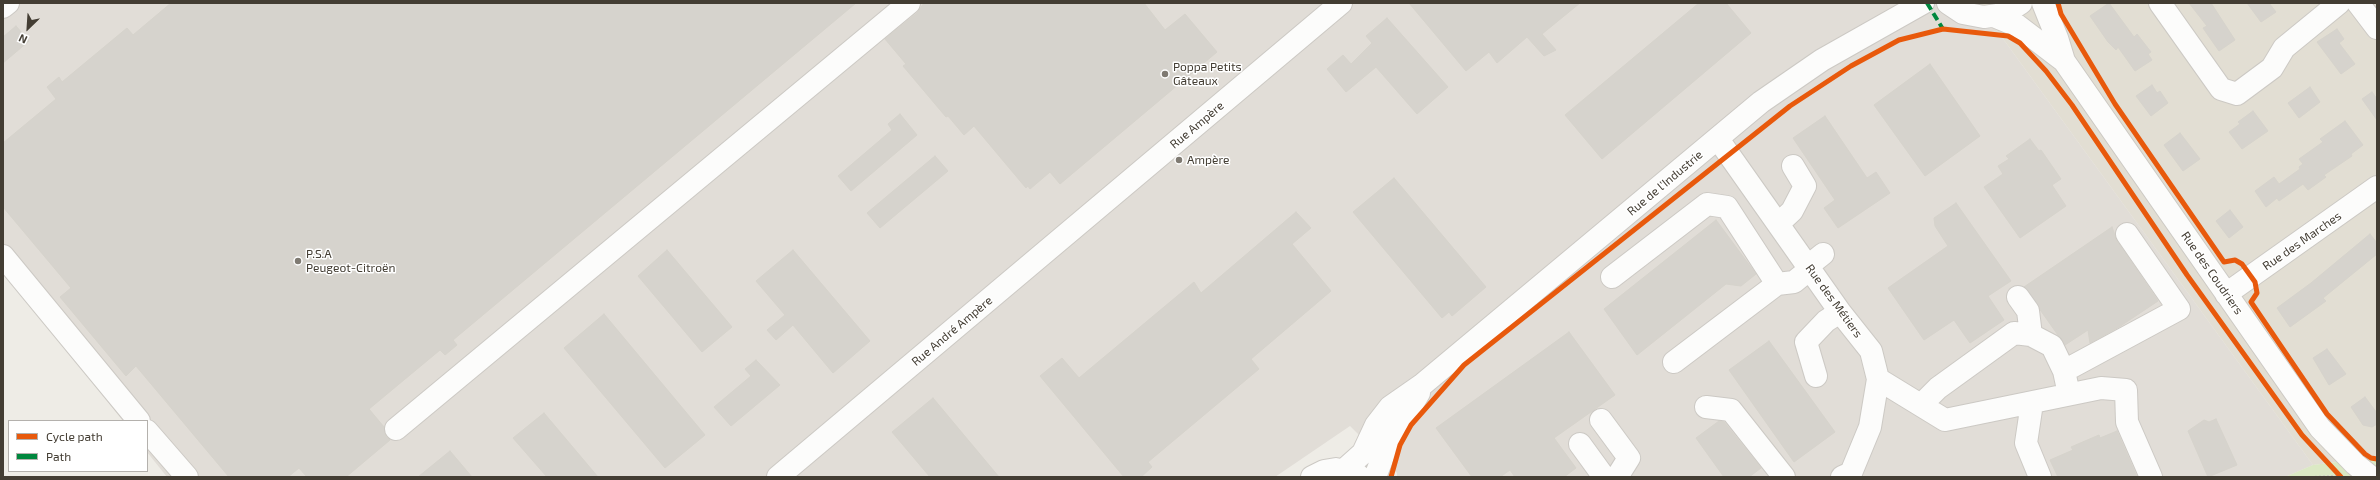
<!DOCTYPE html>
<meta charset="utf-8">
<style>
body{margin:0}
#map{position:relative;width:2380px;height:480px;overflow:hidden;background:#eeece6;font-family:"Exo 2",sans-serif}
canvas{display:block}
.frame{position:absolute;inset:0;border:4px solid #433d33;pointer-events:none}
.legend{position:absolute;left:8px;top:420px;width:140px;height:52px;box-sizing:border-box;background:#fff;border:1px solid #b4b1ad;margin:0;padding:5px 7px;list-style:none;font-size:12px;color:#433d33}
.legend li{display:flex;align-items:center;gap:8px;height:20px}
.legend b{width:20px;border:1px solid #b4b1ad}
.north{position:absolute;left:8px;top:8px;width:40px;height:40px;-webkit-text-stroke:3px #fff;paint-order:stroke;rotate:205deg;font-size:11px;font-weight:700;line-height:16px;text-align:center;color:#433d33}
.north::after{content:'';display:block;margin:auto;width:14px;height:18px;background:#433d33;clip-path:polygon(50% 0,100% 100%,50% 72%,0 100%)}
</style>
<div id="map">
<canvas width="2380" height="480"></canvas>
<div class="frame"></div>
<ul class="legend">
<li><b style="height:5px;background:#e8590c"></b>Cycle path</li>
<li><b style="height:5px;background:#00873e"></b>Path</li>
</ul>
<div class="north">N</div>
</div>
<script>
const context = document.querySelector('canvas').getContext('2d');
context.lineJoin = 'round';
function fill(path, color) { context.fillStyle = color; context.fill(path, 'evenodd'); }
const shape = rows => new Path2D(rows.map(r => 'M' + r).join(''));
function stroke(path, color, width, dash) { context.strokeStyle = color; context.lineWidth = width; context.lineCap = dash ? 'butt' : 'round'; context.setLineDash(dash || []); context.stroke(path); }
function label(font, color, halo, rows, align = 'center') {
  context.font = font + ' "Exo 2",sans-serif'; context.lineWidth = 3; context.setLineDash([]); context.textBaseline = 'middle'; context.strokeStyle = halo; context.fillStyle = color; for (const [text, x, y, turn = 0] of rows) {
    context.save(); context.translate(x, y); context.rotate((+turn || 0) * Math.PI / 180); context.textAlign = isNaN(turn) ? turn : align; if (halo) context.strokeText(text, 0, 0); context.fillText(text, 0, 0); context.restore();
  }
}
const residential = shape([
 [1977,3,2377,3,2377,457,2313,465]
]);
const industrial = shape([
 [3,3,1977,3,2313,465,2285,477,1397,477,1397,473,1350,426,1275,477,167,477,147,452,147,421,123,421,3,270]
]);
const green = shape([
 [2377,457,2377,477,2285,477,2313,465]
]);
const building = shape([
 [171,3,856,3,453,340,457,345,445,355,440,350,369,409,384,427,386,437,390,440,346,477,307,477,299,468,288,477,229,477,136,366,126,376,60,297,71,288,3,207,3,143,56,99,47,87,59,77,62,82,127,28,133,35,171,3],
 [924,3,1144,3,1165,30,1185,14,1217,52,1060,184,1050,172,1030,189,1028,186,1026,188,974,126,964,135,948,116,946,117,903,66,906,64,885,39,917,13,924,3],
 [1409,3,1580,3,1542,34,1556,50,1544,56,1527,37,1497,63,1489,52,1466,71,1409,3],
 [1699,3,1726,3,1751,33,1602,159,1565,115,1699,3],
 [2109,3,2134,37,2137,34,2151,52,2148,54,2152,60,2135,71,2118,47,2116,50,2108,42,2090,16,2109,3],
 [2189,3,2211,3,2235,40,2219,51,2203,28,2207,26,2189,3],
 [2247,3,2269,3,2276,12,2261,22,2247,3],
 [1387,18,1448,87,1417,114,1376,67,1346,92,1327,69,1343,55,1351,64,1372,43,1366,36,1387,18],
 [16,26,29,41,3,63,3,37,16,26],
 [2337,29,2344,39,2339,43,2355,64,2341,74,2317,42,2337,29],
 [1930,64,1980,136,1925,176,1874,105,1930,64],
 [2152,85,2157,93,2160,91,2168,103,2151,116,2136,96,2152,85],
 [2310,87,2320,102,2299,118,2288,103,2310,87],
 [2372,92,2377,99,2377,120,2362,99,2372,92],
 [2253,111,2268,131,2242,149,2229,132,2240,124,2238,122,2253,111],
 [900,114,917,135,851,191,838,176,892,130,888,124,900,114],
 [1825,116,1867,178,1876,172,1890,193,1838,228,1824,208,1835,200,1793,138,1825,116],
 [2345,121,2363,145,2351,154,2352,156,2324,175,2326,177,2308,190,2303,184,2279,201,2277,198,2266,207,2255,191,2274,177,2279,184,2300,169,2299,167,2303,164,2299,159,2323,142,2320,139,2345,121],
 [2180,133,2200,159,2183,171,2164,145,2180,133],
 [2030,139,2039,151,2041,150,2061,179,2052,185,2066,206,2020,238,1984,187,2003,174,1998,166,2009,159,2006,156,2030,139],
 [935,156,948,171,880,228,867,213,935,156],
 [1394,178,1486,287,1452,316,1449,312,1442,318,1353,212,1394,178],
 [1956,203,2011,281,1988,296,2004,320,1970,343,1954,320,1924,340,1888,288,1948,246,1935,226,1934,218,1956,203],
 [2230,210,2243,227,2229,238,2216,221,2230,210],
 [1296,212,1311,228,1292,244,1331,291,1251,359,1259,369,1148,462,1152,467,1141,477,1124,477,1040,376,1062,358,1079,378,1194,282,1201,293,1296,212],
 [1716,220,1756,274,1741,286,1726,284,1637,355,1604,309,1716,220],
 [2112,227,2117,241,2158,301,2119,327,2090,343,2088,330,2065,345,2024,287,2112,227],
 [2370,234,2377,243,2377,254,2323,298,2326,301,2290,327,2277,308,2311,283,2370,234],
 [667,250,732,327,702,352,638,276,667,250],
 [793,250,870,341,833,373,793,325,776,340,767,330,785,315,756,281,793,250],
 [604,314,705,435,665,468,564,348,604,314],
 [1569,332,1615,395,1554,438,1576,468,1564,477,1515,477,1510,470,1500,477,1472,477,1436,428,1569,332],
 [1769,341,1835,432,1794,462,1729,370,1769,341],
 [2327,349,2346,374,2329,385,2313,358,2327,349],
 [756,360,780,385,731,426,714,407,751,376,745,369,756,360],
 [2365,397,2377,413,2377,424,2372,427,2363,425,2351,407,2365,397],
 [933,398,999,477,930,477,892,432,933,398],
 [544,413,598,477,547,477,513,438,544,413],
 [2216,419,2237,465,2208,477,2188,431,2204,420,2209,422,2216,419],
 [1719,421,1724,422,1761,468,1749,477,1724,477,1696,438,1719,421],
 [2117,431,2137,477,2058,477,2050,460,2073,450,2071,447,2099,435,2100,438,2117,431],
 [450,451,472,477,418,477,450,451]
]);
const path = shape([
 [2315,477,2339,476]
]);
const minor = shape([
 [1948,3,1963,13,1984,17,2004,14,2021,3],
 [2043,3,2057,38,2064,61],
 [2160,3,2221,89,2237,94,2272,68,2284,48,2339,3],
 [2358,3,2377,28],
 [3,7,8,3],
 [1994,16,2018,26,2064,61,2320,428,2355,464,2371,477],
 [1718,139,1840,312,1871,351,1878,379,1870,427,1851,473,1842,477],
 [1778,224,1792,211,1805,186,1793,166],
 [3,256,139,421],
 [1808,266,1823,254],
 [1612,277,1707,204,1727,207,1777,284,1674,362],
 [1777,284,1794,282,1810,269],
 [2226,294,2377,187],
 [2018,297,2028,311,2031,335],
 [2064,371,2179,309,2127,234],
 [1816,376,1806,342,1826,321,1840,312],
 [1878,379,1945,420,2101,388,2126,390,2127,422,2151,477],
 [2032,403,2026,443,2040,477],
 [1921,405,1938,388,2014,333,2031,335,2052,346,2064,371,2067,385],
 [1706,407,1731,410,1784,477],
 [1601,420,1629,458,1617,477],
 [396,429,909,3],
 [147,431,187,477],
 [1580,444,1604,477],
 [1344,470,1363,453,1376,425,1390,407,1423,384,1761,102,1822,60,1923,3],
 [778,477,1341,3],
 [1312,477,1324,471,1336,469,1358,475],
 [1375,477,1386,449,1419,393]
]);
const quiet = shape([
 [1927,3,1943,29]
]);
const cycleway = shape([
 [2058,3,2061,14,2115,104,2224,262,2235,260,2242,264,2255,282,2257,293,2251,302,2327,414,2365,454,2371,458,2377,459],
 [1391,477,1400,445,1411,425,1464,365,1790,106,1851,66,1899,40,1943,29,2008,36,2020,43,2046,71,2072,105,2187,275,2302,435,2341,477]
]);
const markers = [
 [1165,74,4,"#7f7a72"],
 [1179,160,4,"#7f7a72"],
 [298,261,4,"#7f7a72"]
];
const poiNames = [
 ["Poppa Petits",1173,67],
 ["Gâteaux",1173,81],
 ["Ampère",1187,160],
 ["P.S.A",306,254],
 ["Peugeot-Citroën",306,268]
];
const streetNames = [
 ["Rue Ampère",1197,125,-40],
 ["Rue de l'Industrie",1665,183,-40],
 ["Rue des Marches",2302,241,-35],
 ["Rue des Coudriers",2212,273,55],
 ["Rue des Métiers",1834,301,54],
 ["Rue André Ampère",952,331,-40]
];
fill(residential, '#e2ded3');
fill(industrial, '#e1ddd7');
fill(green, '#dbe9c4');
fill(building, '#d6d3cd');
stroke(building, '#d6d3cc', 1);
stroke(minor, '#ccc9c4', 24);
stroke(path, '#cccac5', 2.5, [2, 2]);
stroke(minor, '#fcfcfb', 22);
stroke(quiet, '#00873e', 4, [8, 4]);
stroke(cycleway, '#e8590c', 5);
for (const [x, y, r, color] of markers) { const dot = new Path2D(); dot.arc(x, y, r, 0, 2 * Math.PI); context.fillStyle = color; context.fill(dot); stroke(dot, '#fff', 1.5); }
label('12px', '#433d33', '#fff', poiNames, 'left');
label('12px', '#433d33', '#fff', streetNames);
</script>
